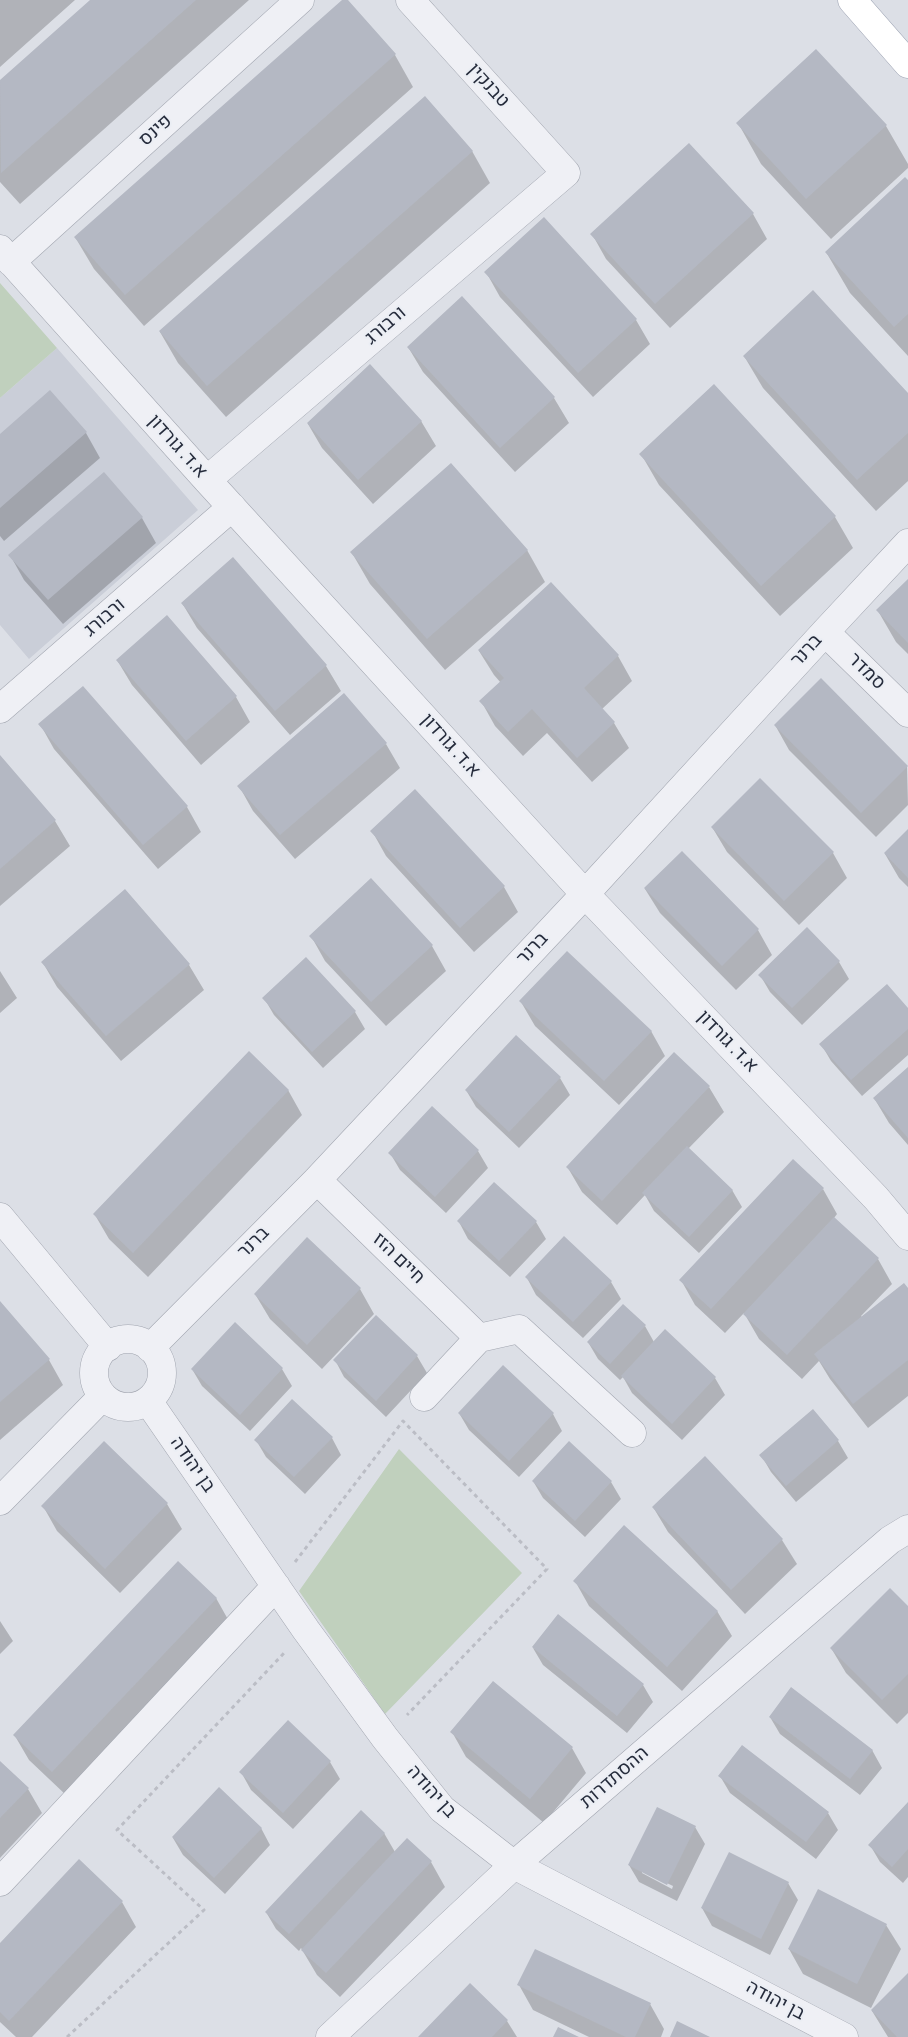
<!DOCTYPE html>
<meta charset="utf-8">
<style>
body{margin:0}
canvas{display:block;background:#dcdfe6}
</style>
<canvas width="908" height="2037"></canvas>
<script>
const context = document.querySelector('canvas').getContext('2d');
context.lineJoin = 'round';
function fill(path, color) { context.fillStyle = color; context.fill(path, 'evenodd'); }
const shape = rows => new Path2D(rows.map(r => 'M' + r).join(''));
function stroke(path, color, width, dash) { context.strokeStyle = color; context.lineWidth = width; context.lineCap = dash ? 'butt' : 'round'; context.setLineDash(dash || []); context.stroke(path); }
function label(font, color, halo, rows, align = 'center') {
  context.font = font + ' "Titillium Web",Heebo,sans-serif'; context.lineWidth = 4; context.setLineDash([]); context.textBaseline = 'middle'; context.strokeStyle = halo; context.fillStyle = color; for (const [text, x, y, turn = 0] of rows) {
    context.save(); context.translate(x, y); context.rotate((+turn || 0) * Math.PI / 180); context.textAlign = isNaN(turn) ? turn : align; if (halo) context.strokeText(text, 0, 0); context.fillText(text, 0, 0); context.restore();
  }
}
const built = shape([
 [57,348,198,510,29,659,0,625,0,398]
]);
const green = shape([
 [0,283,57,348,0,398],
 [399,1449,522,1573,385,1714,299,1591]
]);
const shadow = shape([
 [0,0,75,0,0,67],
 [92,0,249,0,20,204,0,182,0,81],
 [344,0,346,0,395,55,413,87,144,326,94,269,75,237],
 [738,123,886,126,908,164,908,168,831,239,761,164],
 [472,151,490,183,226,417,178,363,160,332],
 [908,182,908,356,850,293,826,252],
 [753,214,767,239,670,328,606,259,592,234],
 [486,272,636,320,650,344,593,397,500,297],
 [462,298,554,398,569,423,515,472,423,372,408,347],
 [744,356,908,395,908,481,876,511,763,388],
 [714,386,835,517,853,548,780,616,659,485,641,454],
 [421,421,436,446,373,504,322,448,308,424],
 [86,433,100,458,4,541,0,536,0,436],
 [142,518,156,543,63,624,24,580,10,555],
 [527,550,545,582,445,670,370,584,352,553],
 [233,559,326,666,341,691,290,735,197,628,182,603],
 [908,580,908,654,896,642,878,611],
 [551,584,618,656,632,681,602,709,614,723,629,748,592,782,547,733,523,756,495,726,481,701,501,683,494,675,479,651],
 [167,617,236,697,250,722,201,765,132,685,117,660],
 [83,687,187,807,201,832,158,869,54,749,40,724],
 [775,725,907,767,908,805,876,837,789,750],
 [386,744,400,768,295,859,253,811,239,786],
 [0,757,55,821,70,846,0,906],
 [712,827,833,853,847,878,799,925,727,852],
 [372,831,504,887,518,912,474,952,386,856],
 [908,831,908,887,899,878,885,854],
 [682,853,758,930,772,955,736,990,660,913,645,889],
 [125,891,189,965,204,990,121,1061,57,987,43,963],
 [807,929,839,962,849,979,802,1025,770,992,760,975],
 [311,936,432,946,446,971,386,1026,325,961],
 [0,971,17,998,0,1013],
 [264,998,355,1012,365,1029,323,1068,274,1015],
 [521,1002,651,1031,665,1056,619,1105,535,1026],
 [908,1010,908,1055,862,1096,831,1061,821,1044],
 [908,1068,908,1145,889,1123,874,1098],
 [560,1078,570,1095,519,1148,476,1107,466,1090],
 [709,1087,724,1112,688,1149,732,1190,742,1207,699,1253,654,1211,645,1195,617,1225,582,1192,568,1168],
 [288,1090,302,1115,148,1277,109,1239,95,1215],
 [478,1151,488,1168,446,1213,400,1170,390,1153],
 [495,1184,536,1222,546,1239,510,1277,468,1239,459,1222],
 [823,1189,837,1214,834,1218,878,1259,892,1284,861,1316,862,1317,908,1290,908,1396,868,1428,830,1379,819,1361,802,1379,759,1339,744,1313,725,1333,695,1305,681,1280],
 [564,1238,611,1282,621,1299,583,1338,536,1295,527,1278],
 [360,1289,374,1314,322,1369,270,1319,255,1294],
 [0,1303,49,1360,63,1385,0,1440],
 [376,1317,417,1356,427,1373,386,1417,344,1377,335,1360],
 [235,1324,282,1369,292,1386,250,1431,202,1386,192,1369],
 [645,1326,654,1342,715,1378,725,1395,682,1440,632,1393,623,1377,620,1380,598,1359,588,1342],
 [813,1411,838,1441,848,1458,796,1502,771,1472,761,1455],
 [459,1413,553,1414,562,1431,519,1477,469,1430],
 [332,1438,341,1455,305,1494,266,1457,256,1440],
 [104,1443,167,1504,182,1529,120,1593,57,1531,43,1506],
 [569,1443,611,1482,621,1499,585,1537,543,1498,533,1481],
 [653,1507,782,1540,797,1564,745,1614,668,1532],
 [575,1581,717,1611,732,1636,682,1691,589,1606],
 [216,1598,230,1623,67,1796,29,1760,15,1736],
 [908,1608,908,1713,897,1724,846,1673,831,1648],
 [0,1621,13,1641,0,1654],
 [533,1648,643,1685,653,1702,627,1733,543,1665],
 [770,1717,872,1750,882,1768,860,1795,780,1734],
 [288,1722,330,1762,340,1779,293,1829,251,1790,241,1772],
 [452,1732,572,1748,586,1773,544,1823,466,1757],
 [0,1762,28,1789,42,1813,0,1858],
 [720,1776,828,1813,838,1830,816,1859,730,1793],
 [908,1805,908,1877,903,1883,880,1862,870,1845],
 [695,1827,705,1844,677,1901,639,1882,629,1865],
 [642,1871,673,1886,672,1889,642,1873],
 [261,1828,270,1845,225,1894,183,1855,173,1838],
 [384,1833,395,1852,431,1862,445,1887,340,1997,317,1975,301,1948,299,1951,276,1929,266,1912],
 [788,1883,798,1900,770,1955,712,1926,702,1908],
 [122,1902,136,1927,32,2037,16,2037,0,2022,0,1945],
 [886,1925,901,1949,871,2008,803,1974,789,1949],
 [908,1975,908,2037,888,2037,872,2011],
 [470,1985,507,2021,517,2037,420,2037],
 [519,1985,650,2004,664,2029,661,2037,589,2037,533,2010]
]);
const building = shape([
 [90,0,196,0,1,173,0,80],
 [342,0,348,0,396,54,125,295,74,237],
 [816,49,887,125,806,199,736,123],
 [425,96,473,151,207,386,159,331],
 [689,143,754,213,655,304,590,234],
 [905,177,908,180,908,314,894,327,825,252],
 [544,217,637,319,578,373,484,272],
 [813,290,908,393,908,433,857,480,743,356],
 [462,296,555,397,500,448,407,347],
 [370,364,422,421,358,480,307,423],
 [714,384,836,516,761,586,639,454],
 [50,390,87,432,0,508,0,434],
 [451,463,528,550,427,639,350,552],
 [104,472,143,517,48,600,8,555],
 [233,557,327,665,275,711,181,603],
 [908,579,908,643,876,610],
 [551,582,619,655,584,688,615,722,577,758,532,709,508,732,479,701,504,678,478,650],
 [167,615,237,696,186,741,116,660],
 [821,678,908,766,861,813,774,725],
 [83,686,188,806,143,845,38,724],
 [344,693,387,743,280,835,237,786],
 [0,755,56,820,0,869],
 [760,778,834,852,784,901,711,827],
 [415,789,505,886,460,928,370,831],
 [908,829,908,878,884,853],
 [682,851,759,929,722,966,644,888],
 [371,878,433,945,371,1002,309,936],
 [125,889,190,964,106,1036,41,962],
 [807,927,840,961,792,1008,758,975],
 [567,951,652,1031,604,1081,519,1001],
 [306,957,356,1011,312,1052,262,998],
 [887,984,908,1008,908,1029,851,1080,819,1044],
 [516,1035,561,1077,509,1132,465,1090],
 [249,1051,289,1090,133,1253,93,1214],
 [674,1052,710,1086,602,1201,566,1167],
 [908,1067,908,1138,873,1098],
 [432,1106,479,1150,435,1197,388,1153],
 [687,1146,733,1190,689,1237,642,1193],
 [793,1159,824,1188,711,1309,679,1280],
 [494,1182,537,1221,499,1261,457,1221],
 [834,1217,879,1258,787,1355,743,1314],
 [564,1236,612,1281,573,1322,525,1277],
 [307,1237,361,1288,307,1345,254,1294],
 [904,1283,908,1288,908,1360,853,1404,814,1354],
 [0,1301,50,1359,0,1402],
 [623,1304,646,1325,610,1364,587,1342],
 [376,1315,418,1355,376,1401,333,1360],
 [235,1322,283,1368,240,1415,191,1369],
 [665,1329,716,1377,672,1424,621,1376],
 [503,1365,554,1413,509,1461,458,1413],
 [292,1399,333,1437,294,1477,254,1440],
 [813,1409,839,1440,786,1486,759,1455],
 [104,1441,168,1503,105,1569,41,1506],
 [569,1441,612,1481,575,1521,532,1481],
 [705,1456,783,1539,731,1590,652,1507],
 [624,1525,718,1611,667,1667,573,1581],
 [178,1561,217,1598,52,1772,13,1735],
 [890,1588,908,1606,908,1674,882,1700,830,1648],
 [558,1614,644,1684,617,1716,532,1647],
 [493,1681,573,1747,530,1799,450,1732],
 [791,1687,873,1750,850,1779,769,1717],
 [288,1720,331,1761,283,1813,239,1772],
 [742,1745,829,1812,806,1842,718,1776],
 [0,1761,29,1788,0,1818],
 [219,1787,262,1828,214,1878,172,1837],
 [908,1802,908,1849,892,1867,868,1845],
 [657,1807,696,1826,667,1885,628,1865],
 [361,1810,385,1833,289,1934,265,1912],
 [407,1838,432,1861,326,1973,301,1950],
 [729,1852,789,1882,761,1939,701,1908],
 [79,1859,123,1901,9,2021,0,2012,0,1943],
 [818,1889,887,1924,857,1984,788,1949],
 [535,1949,651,2003,635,2037,626,2037,517,1985],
 [908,1973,908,2037,897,2037,871,2010],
 [470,1983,508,2020,492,2037,418,2037],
 [677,2021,710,2037,670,2037],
 [558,2027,579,2037,553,2037]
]);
const path = shape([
 [295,1562,403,1421,547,1569,407,1715],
 [67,2037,204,1910,117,1830,285,1652]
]);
const minor = shape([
 [0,249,207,480,585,894,876,1198,908,1236],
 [11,262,300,0],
 [207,480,566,173,410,0],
 [825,632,908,713],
 [0,709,232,507],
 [317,1180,479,1338,519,1329,632,1433],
 [0,1217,108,1347],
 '94 1373a34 34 0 1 1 68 0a34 34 0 1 1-68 0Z',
 [150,1348,317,1180,585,894,825,632,908,543],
 [424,1397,479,1338],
 [148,1401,306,1630,385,1738,442,1809,514,1865,844,2037],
 [0,1501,103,1396],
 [0,1882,276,1586],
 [330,2037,514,1865,890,1540,908,1529]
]);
const primary = shape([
 [852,0,908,64]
]);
const streetNames = [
 ["טבנקין",488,86,48],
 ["פינס",156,131,-42],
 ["ורבורג",386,326,-41],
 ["א.ד. גורדון",177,447,48],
 ["ורבורג",105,618,-41],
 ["ברנר",807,651,-48],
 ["סמדר",866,672,44],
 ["א.ד. גורדון",450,746,48],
 ["ברנר",533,949,-47],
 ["א.ד. גורדון",727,1042,46],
 ["ברנר",254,1243,-45],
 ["חיים הזז",398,1259,44],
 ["בן יהודה",192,1465,55],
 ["ההסתדרות",615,1778,-41],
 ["בן יהודה",431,1792,48],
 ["בן יהודה",775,2001,28]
];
fill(built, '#caced8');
fill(green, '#c0d0bd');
fill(shadow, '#0003');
fill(building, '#b4b8c3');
stroke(minor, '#a2a6b0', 29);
stroke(primary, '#9ca2b2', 29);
stroke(path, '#bbbdc5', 3, [4, 4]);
stroke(minor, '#eff0f5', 28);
stroke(primary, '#fff', 28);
label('19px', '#262c3c', '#ebeef4', streetNames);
</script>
